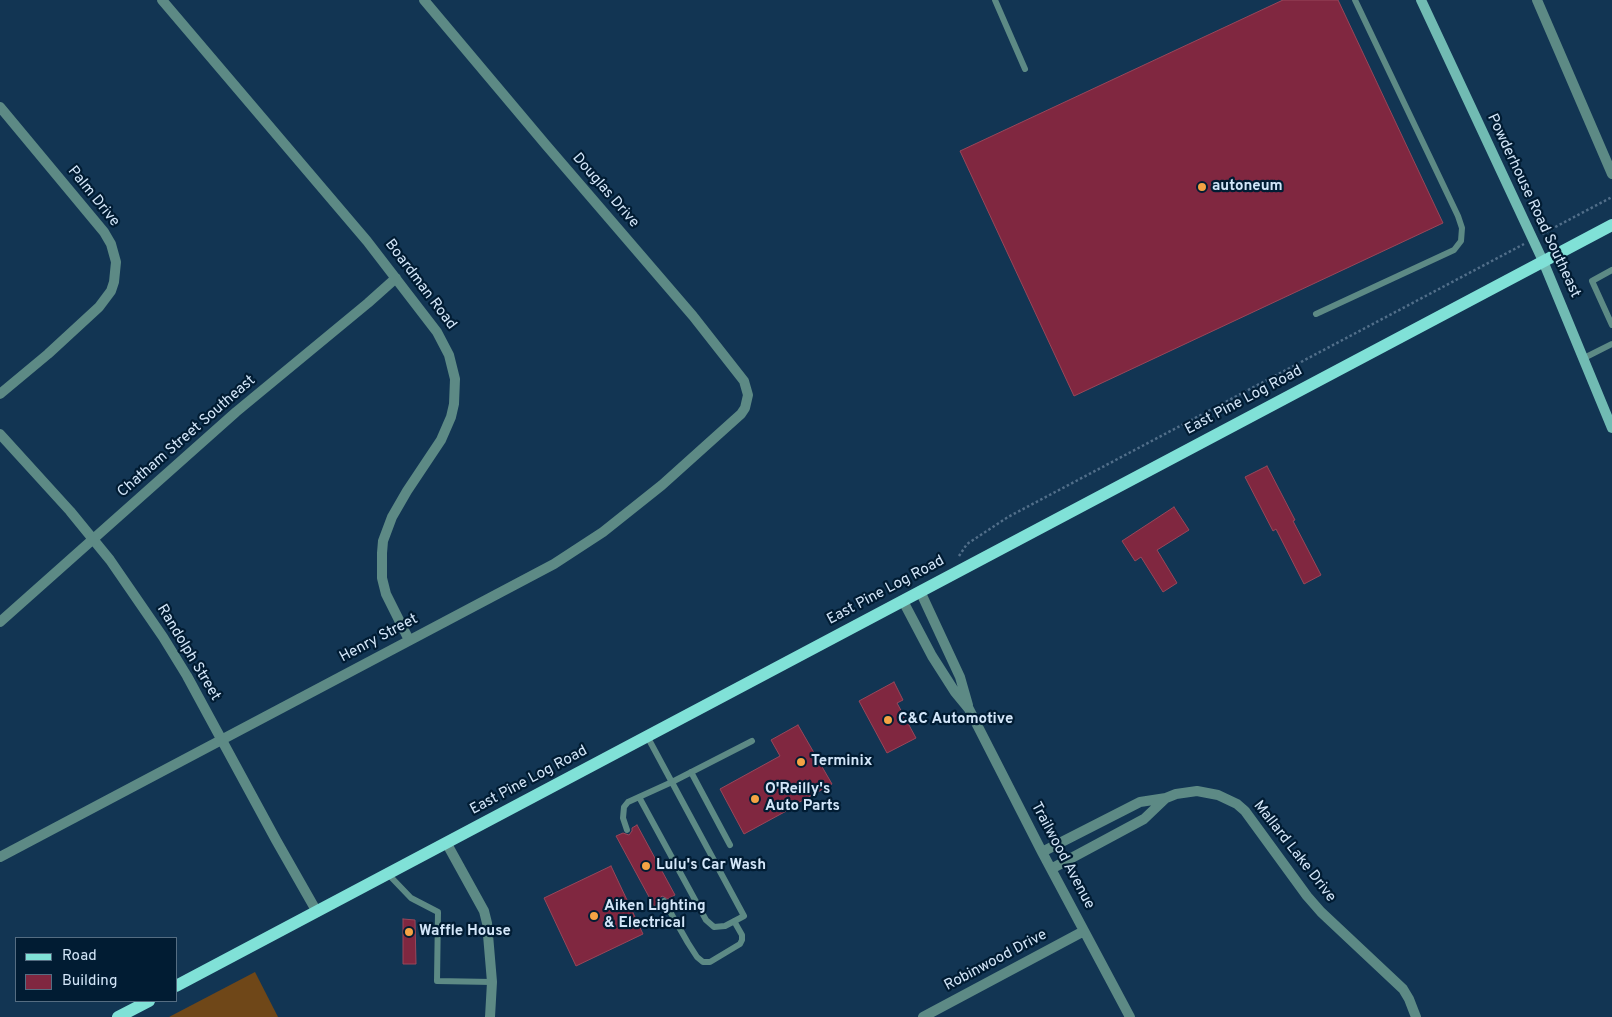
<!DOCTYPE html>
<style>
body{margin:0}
#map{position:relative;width:1612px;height:1017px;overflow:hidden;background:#123553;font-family:Overpass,sans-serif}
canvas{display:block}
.legend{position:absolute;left:15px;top:937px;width:162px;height:65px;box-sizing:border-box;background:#011c33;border:1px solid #556d82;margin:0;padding:6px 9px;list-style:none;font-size:15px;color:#d3e6f9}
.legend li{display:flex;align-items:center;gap:10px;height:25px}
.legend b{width:25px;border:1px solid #556d82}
</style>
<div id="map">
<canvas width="1612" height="1017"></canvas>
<ul class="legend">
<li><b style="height:6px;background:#80e1d7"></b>Road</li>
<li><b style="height:14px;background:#802740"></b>Building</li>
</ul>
</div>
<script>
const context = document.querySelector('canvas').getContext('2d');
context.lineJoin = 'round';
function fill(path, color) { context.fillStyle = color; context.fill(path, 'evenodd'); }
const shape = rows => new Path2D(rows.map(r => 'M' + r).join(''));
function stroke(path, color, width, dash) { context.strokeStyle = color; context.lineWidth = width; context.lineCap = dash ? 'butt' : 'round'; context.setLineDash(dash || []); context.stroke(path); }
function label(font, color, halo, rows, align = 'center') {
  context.font = font + ' Overpass,sans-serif'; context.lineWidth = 4.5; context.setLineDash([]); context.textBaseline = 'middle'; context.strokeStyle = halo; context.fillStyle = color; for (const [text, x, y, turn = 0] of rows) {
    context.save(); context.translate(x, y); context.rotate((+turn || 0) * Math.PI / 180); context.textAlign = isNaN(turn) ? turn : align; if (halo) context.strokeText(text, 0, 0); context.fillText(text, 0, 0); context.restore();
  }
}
const green = shape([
 [255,972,278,1017,169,1017]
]);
const building = shape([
 [1283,0,1338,0,1443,223,1074,396,960,151,1283,0],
 [1267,466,1295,520,1293,521,1321,575,1304,584,1276,529,1273,531,1245,477,1267,466],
 [1174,507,1189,530,1157,550,1177,583,1163,592,1141,557,1135,561,1122,541,1174,507],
 [894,682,903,700,897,703,916,738,887,753,859,701,894,682],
 [798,725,832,784,789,808,790,809,744,834,720,789,780,756,771,740,798,725],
 [637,825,675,895,668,899,662,896,659,899,660,903,654,906,616,836,623,833,629,835,632,831,632,828,637,825],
 [611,866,643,934,576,966,544,898,611,866],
 [403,919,415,920,416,964,403,964,403,919]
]);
const path = shape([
 [1542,234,1612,197],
 [959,556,967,544,1008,517,1524,244]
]);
const lane = shape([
 [995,0,1025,69],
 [1612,270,1592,281,1612,325],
 [1316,314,1454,250,1461,241,1462,228,1458,216,1355,0],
 [1584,358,1612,344],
 [691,772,730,845],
 [639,797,706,920,714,927,725,926,744,916,647,736],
 [627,830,623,818,624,807,628,802,672,782,752,741],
 [388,874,411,898,438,912,437,981,492,982],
 [664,901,688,943,697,957,703,962,710,962,740,944,742,940,742,935,734,921]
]);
const street = shape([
 [162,0,367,241,437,332,449,355,455,379,454,404,451,417,441,440,407,491,392,517,383,541,382,553,382,578,386,594,409,640],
 [1537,0,1612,174],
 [0,107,104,232,111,244,116,262,114,282,111,291,99,307,48,354,0,394],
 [0,434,70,511,110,560,163,637,187,676,276,840,317,912],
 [920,591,960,677,968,705],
 [903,601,932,656,955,692,969,709,1042,852,1130,1017],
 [0,622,236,412,368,303,396,278],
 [447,844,484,911,487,923,492,982,490,1017],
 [1042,852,1140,802,1166,798],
 [0,857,554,564,603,532,662,485,741,414,745,408,748,395,744,381,693,316,546,145,424,0],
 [1051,869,1144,819,1166,798,1176,794,1197,791,1218,795,1237,804,1245,811,1307,896,1321,912,1403,989,1409,999,1416,1017],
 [923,1017,1084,931]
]);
const secondary = shape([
 [1421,0,1543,261,1612,428]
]);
const primary = shape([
 [176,986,1612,225],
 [118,1017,149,1001]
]);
const markers = [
 [1202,187,5,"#f4a344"],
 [888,720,5,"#f4a344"],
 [801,762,5,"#f4a344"],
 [755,799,5,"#f4a344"],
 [646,866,5,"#f4a344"],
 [594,916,5,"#f4a344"],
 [409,932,5,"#f4a344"]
];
const poiNames = [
 ["autoneum",1212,187],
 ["C&C Automotive",898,720],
 ["Terminix",811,762],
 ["O'Reilly's",765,790],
 ["Auto Parts",765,807],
 ["Lulu's Car Wash",656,866],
 ["Aiken Lighting",604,907],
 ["& Electrical",604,924],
 ["Waffle House",419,932]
];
const streetNames = [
 ["Douglas Drive",605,191,49],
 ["Palm Drive",93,197,51],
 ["Powderhouse Road Southeast",1533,206,65],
 ["Boardman Road",420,285,53],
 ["East Pine Log Road",1244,401,-28],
 ["Chatham Street Southeast",187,437,-41],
 ["East Pine Log Road",886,591,-28],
 ["Henry Street",379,639,-28],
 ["Randolph Street",188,653,59],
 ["East Pine Log Road",529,781,-28],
 ["Mallard Lake Drive",1294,852,52],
 ["Trailwood Avenue",1062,856,62],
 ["Robinwood Drive",996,961,-28]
];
fill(green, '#6f4718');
fill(building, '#802740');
stroke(building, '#98475a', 1);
stroke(path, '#526f8a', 2.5, [2.5, 2.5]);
stroke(lane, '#5d8a85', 6);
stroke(street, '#5d8a85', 10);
stroke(secondary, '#71bbb3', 10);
stroke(primary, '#80e1d7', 12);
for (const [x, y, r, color] of markers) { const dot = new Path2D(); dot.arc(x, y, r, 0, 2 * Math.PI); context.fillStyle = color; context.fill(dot); stroke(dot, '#011c33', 2); }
label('bold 15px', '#d3e6f9', '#011c33', poiNames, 'left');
label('15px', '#d3e6f9', '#011c33', streetNames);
</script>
